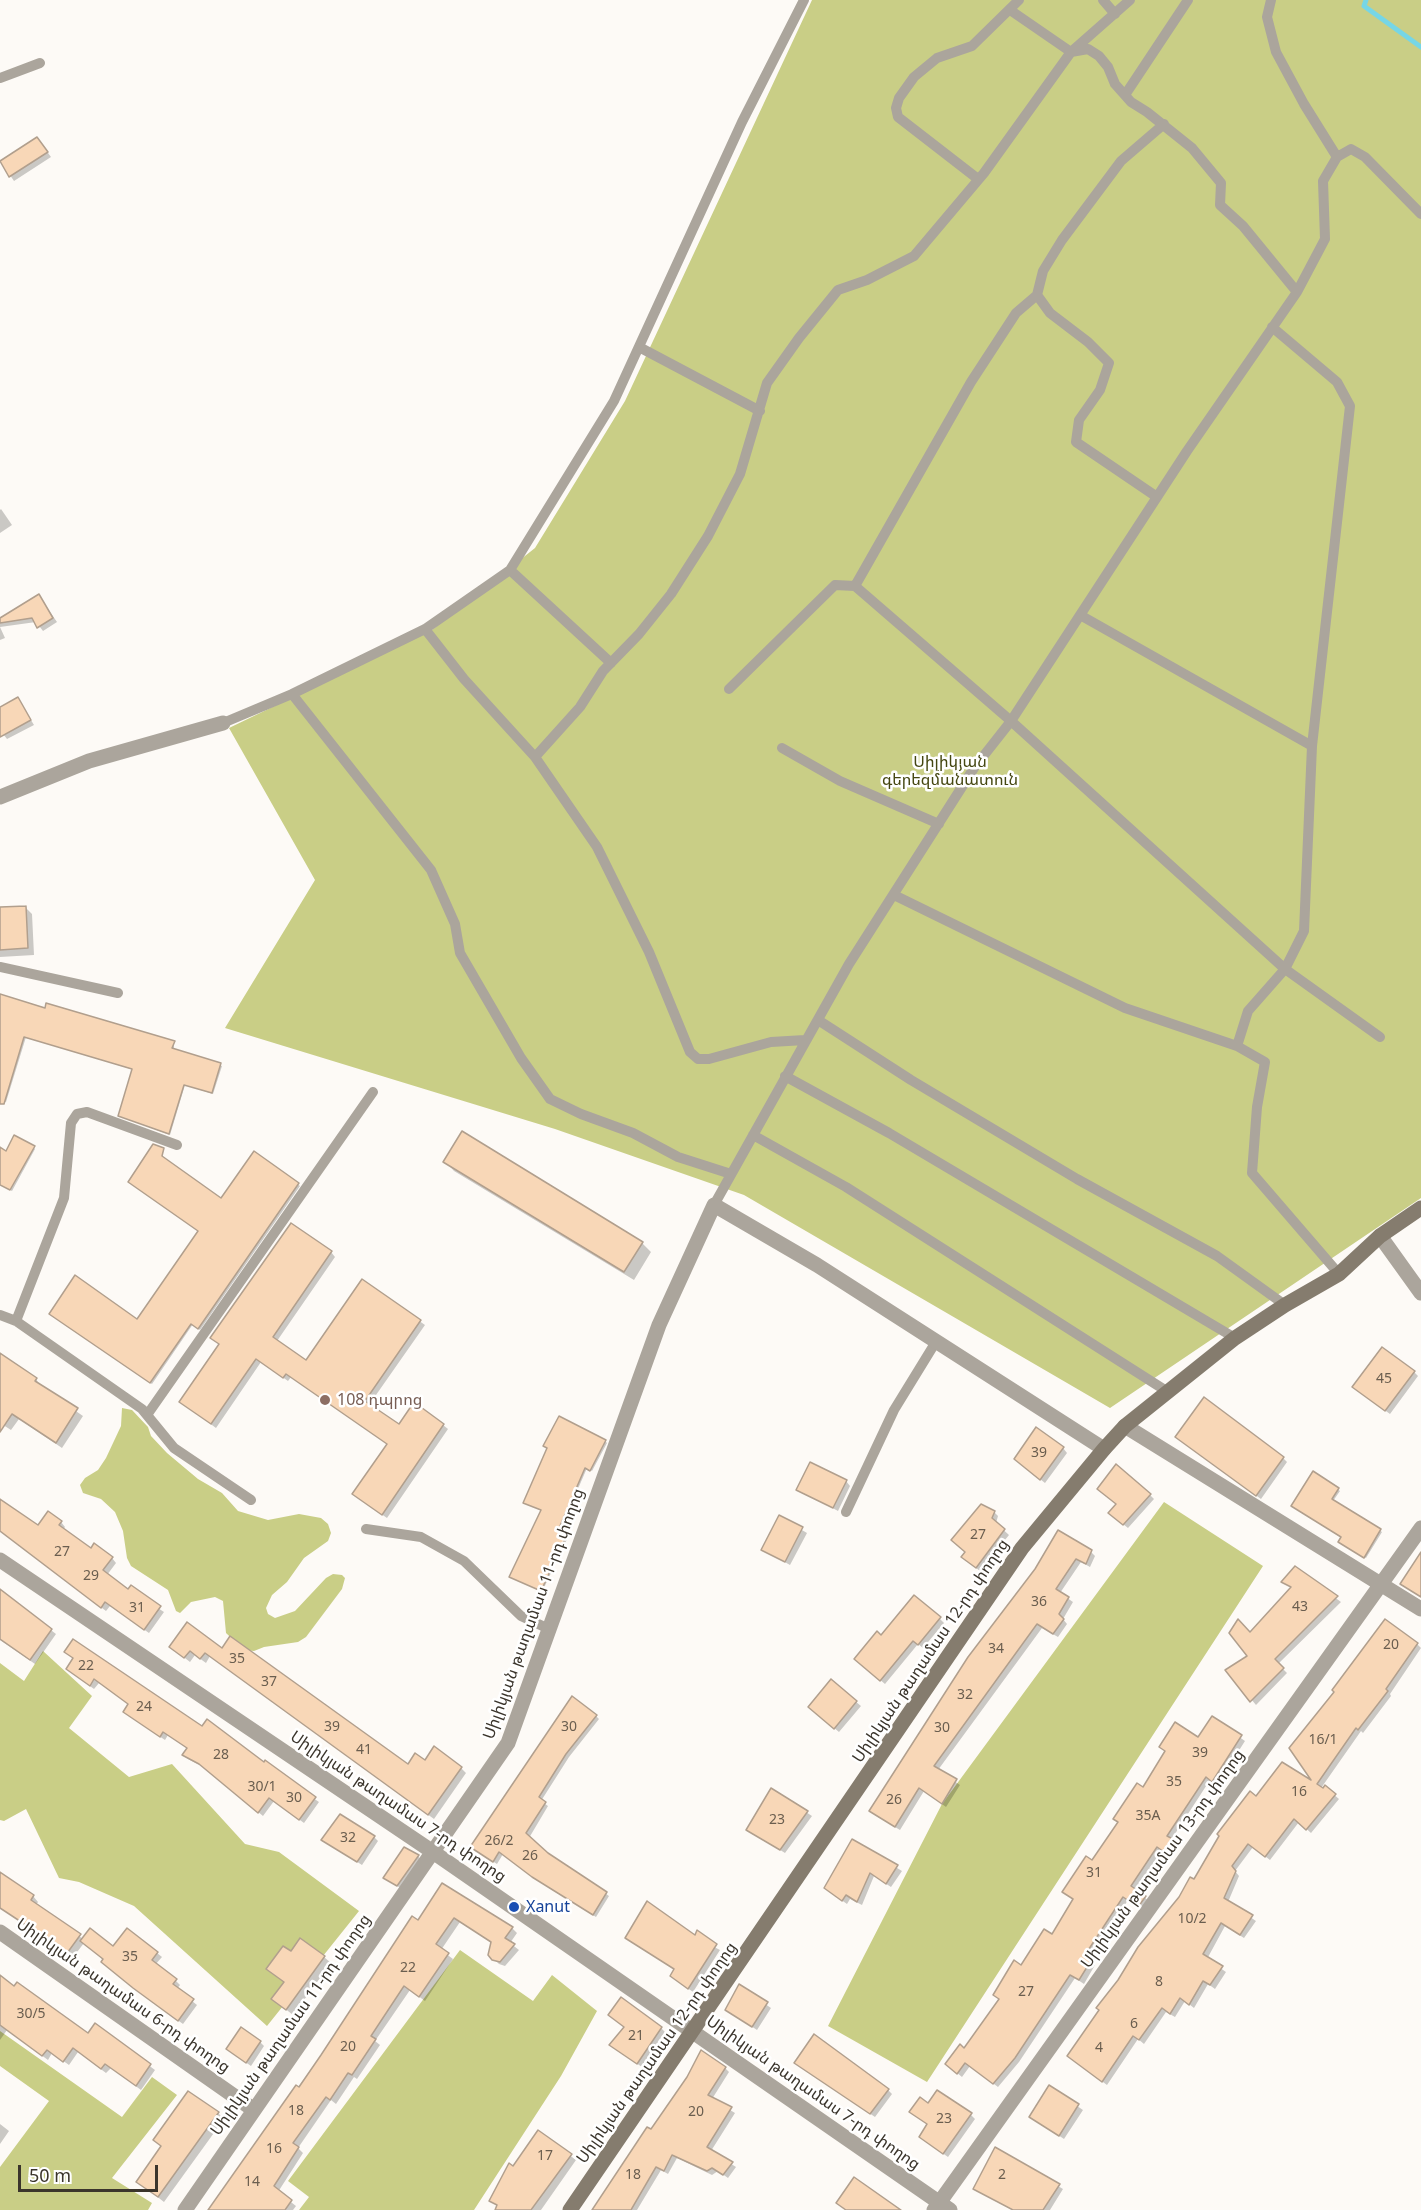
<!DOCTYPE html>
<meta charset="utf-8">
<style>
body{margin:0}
#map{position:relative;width:1421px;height:2210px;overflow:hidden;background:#fdfaf6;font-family:"Noto Sans",sans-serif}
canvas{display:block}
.scale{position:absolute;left:18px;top:2165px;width:140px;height:27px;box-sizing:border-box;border:3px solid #3b352c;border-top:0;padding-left:8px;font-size:18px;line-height:21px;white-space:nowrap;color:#3b352c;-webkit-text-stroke:4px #fff;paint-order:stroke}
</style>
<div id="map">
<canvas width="1421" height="2210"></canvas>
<div class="scale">50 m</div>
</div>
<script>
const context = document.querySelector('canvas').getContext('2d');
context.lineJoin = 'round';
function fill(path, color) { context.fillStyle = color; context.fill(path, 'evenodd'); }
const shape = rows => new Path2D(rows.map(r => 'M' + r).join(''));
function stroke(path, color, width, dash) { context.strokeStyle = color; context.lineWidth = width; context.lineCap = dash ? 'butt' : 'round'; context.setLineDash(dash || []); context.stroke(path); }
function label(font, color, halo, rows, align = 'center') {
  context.font = font + ' "Noto Sans","Noto Sans Armenian",sans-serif'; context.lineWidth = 5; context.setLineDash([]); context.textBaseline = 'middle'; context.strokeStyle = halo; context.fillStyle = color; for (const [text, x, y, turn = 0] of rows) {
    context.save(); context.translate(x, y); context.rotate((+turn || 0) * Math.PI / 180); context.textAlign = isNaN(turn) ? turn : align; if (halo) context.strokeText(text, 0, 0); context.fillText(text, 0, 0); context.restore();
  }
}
const green = shape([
 [812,0,1421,0,1421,1198,1110,1408,744,1195,555,1129,225,1028,315,880,229,728,432,630,535,548,625,401],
 [122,1408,132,1410,148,1427,151,1436,167,1453,198,1479,222,1493,238,1511,268,1520,299,1514,321,1518,328,1524,331,1533,328,1541,304,1558,287,1582,272,1595,266,1608,268,1614,275,1618,295,1611,326,1578,333,1574,342,1575,345,1578,342,1589,306,1637,298,1642,264,1647,254,1651,244,1650,226,1633,223,1601,215,1597,191,1602,180,1613,176,1611,168,1590,131,1566,127,1558,123,1531,115,1512,101,1499,83,1493,80,1485,85,1478,98,1470,106,1458,121,1426],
 [1164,1502,1263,1566,927,2082,828,2026,942,1804],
 [43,1651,92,1696,69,1728,129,1777,172,1764,245,1844,279,1852,359,1911,267,2026,134,1906,79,1882,59,1878,26,1809,4,1821,0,1820,0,1663,24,1681],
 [460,1950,533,2001,552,1975,597,2011,561,2076,474,2210,299,2210,309,2197,288,2181],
 [0,2031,122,2117,152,2077,177,2095,112,2178,152,2203,148,2210,0,2210,0,2167,49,2101,0,2066]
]);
const shadow = shape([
 [37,138,51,157,14,181,1,162],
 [1,509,12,525,0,533,0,510],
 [39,596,57,622,43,631,36,622,0,627,0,620],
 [0,627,5,638,0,640],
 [18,699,34,725,7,739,0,730,0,709],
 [25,907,32,914,34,955,0,957,0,909],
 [0,996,174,1042,174,1050,222,1066,213,1094,185,1085,170,1135,122,1117,134,1070,26,1037,6,1102,0,1100],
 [34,1148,35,1149,12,1191,0,1184,0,1149,6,1153],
 [163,1150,163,1159,222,1200,255,1154,300,1186,200,1330,193,1324,152,1384,53,1315,138,1321,200,1231,131,1183],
 [445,1161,642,1243,651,1252,634,1280,454,1171],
 [331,1252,335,1257,277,1341,307,1362,362,1281,425,1325,369,1405,399,1426,443,1425,448,1429,387,1518,358,1498,388,1444,291,1377,288,1381,261,1362,216,1428,181,1402],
 [0,1359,36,1379,41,1387,83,1416,62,1448,19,1419,11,1430,0,1423],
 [1414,1372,1418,1376,1390,1414,1358,1391],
 [605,1441,607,1443,592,1471,587,1468,561,1528,570,1533,542,1592,513,1578,542,1511,527,1504],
 [1181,1441,1283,1458,1287,1462,1261,1499],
 [1063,1448,1067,1453,1045,1483,1021,1464],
 [1313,1473,1340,1491,1333,1501,1382,1532,1366,1558,1342,1543,1343,1537],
 [846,1481,850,1486,838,1511,798,1489],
 [1150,1495,1154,1499,1128,1528,1114,1517],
 [0,1501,38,1528,61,1522,65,1527,63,1530,91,1550,112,1558,116,1563,107,1575,164,1612,149,1633,110,1606,106,1611,0,1531],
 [994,1512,998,1516,996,1523,1009,1535,980,1571,967,1561],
 [780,1517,807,1533,790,1565,763,1550],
 [1091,1552,1095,1556,1090,1567,1081,1562,1060,1593,1073,1602,1063,1619,1067,1624,1058,1637,1042,1628,938,1770,960,1785,946,1807,924,1791,900,1830,875,1815,871,1811,1036,1570],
 [1295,1568,1341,1602,1278,1664,1287,1673,1256,1705,1227,1670,1249,1656,1250,1634,1291,1588,1283,1582],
 [0,1591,56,1634,35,1664,0,1640],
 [940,1619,944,1623,923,1648,918,1644,885,1684,860,1663,882,1637],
 [1417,1644,1421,1648,1390,1694,1391,1696,1363,1733,1361,1731,1319,1791,1325,1787,1339,1799,1311,1833,1299,1822,1270,1860,1253,1847,1235,1871,1239,1876,1228,1902,1256,1921,1244,1938,1225,1926,1207,1959,1226,1972,1215,1989,1208,1984,1194,2008,1185,2001,1175,2017,1166,2012,1144,2044,1138,2039,1107,2085,1073,2060,1069,2056,1139,1948,1257,1798,1316,1785,1291,1748],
 [223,1650,408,1766,425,1762,461,1768,466,1773,434,1819,210,1656,206,1663,195,1655,190,1662,176,1651],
 [75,1659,202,1728,264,1765,319,1802,304,1823,274,1801,263,1816,205,1768,188,1759,184,1754,188,1749,168,1735,165,1740,129,1716,125,1712,130,1705,99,1683,94,1689,72,1673,68,1669],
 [831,1681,861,1706,839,1732,814,1711],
 [596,1716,599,1719,569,1757,541,1801,548,1806,529,1838,547,1854,609,1896,596,1917,537,1880,503,1854,497,1864,475,1850],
 [1212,1718,1245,1741,1217,1785,1210,1780,1171,1840,1176,1845,1169,1855,1162,1851,1135,1890,1149,1901,1143,1910,1128,1900,1089,1959,1095,1965,1084,1984,1075,1978,1019,2062,998,2087,970,2066,962,2077,951,2068,1021,1967,1052,1936,1074,1900,1068,1896,1143,1789,1198,1739],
 [772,1790,812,1816,785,1853,748,1830],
 [374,1837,378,1841,362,1865,323,1840],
 [853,1841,902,1871,891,1887,874,1876,862,1905,850,1899,847,1904,830,1892],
 [418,1856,422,1861,402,1889,385,1878],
 [0,1872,33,1896,38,1902,36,1905,83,1939,114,1948,157,1953,162,1957,155,1965,176,1981,180,1985,177,1989,197,2005,183,2024,139,1992,84,1943,71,1960,48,1940,0,1908],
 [443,1885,512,1928,517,1933,510,1943,519,1950,505,1966,499,1964,490,1955,492,1943,460,1922,441,1950,453,1959,425,2001,410,1990,375,2041,380,2045,357,2079,354,2077,336,2104,331,2100,298,2148,303,2153,278,2192,296,2206,293,2210,210,2210],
 [695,1937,720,1950,693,1992,676,1980,675,1970,627,1938],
 [291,1953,324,1957,331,1963,293,2015,273,1999,285,1983,268,1969],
 [0,1977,88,2035,95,2025,155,2070,141,2090,111,2068,106,2073,78,2052,69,2065,52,2053,48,2060,7,2030,0,2040],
 [739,1986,771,2008,757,2030,727,2010],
 [625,2028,661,2028,665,2032,642,2067,615,2049],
 [260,2042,264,2046,251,2066,232,2053],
 [800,2067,888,2090,892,2094,875,2117],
 [725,2068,729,2072,712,2099,735,2113,711,2151,736,2167,728,2178,718,2171,712,2175,677,2158,668,2174,661,2170,637,2210,594,2210,652,2131],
 [1049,2087,1083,2110,1064,2139,1031,2117],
 [929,2105,971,2115,975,2119,948,2157,925,2141,929,2125],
 [218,2113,224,2119,164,2202,138,2182,163,2147],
 [0,2124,9,2131,0,2144],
 [538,2132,576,2160,541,2210,496,2210,498,2207,491,2201],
 [996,2149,1063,2189,1050,2210,1012,2210,975,2189]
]);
const stream = shape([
 [1366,0,1364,6,1421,47]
]);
const building = shape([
 [37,137,48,152,9,177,0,161,37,137],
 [39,594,53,618,37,628,32,618,0,623,0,618,39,594],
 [18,697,31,720,0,737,0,707,18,697],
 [26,906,28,948,0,950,0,907,26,906],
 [0,994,45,1008,46,1003,175,1041,172,1048,221,1063,212,1093,184,1085,169,1134,118,1116,132,1069,24,1037,4,1104,0,1104,0,994],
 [462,1131,643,1242,624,1272,443,1162,462,1131],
 [14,1135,35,1146,10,1190,0,1185,0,1147,6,1151,14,1135],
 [153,1144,164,1148,162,1156,221,1198,254,1151,299,1183,198,1329,191,1324,150,1383,49,1314,75,1275,137,1319,198,1231,128,1182,153,1144],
 [291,1223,332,1251,273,1337,306,1360,362,1279,421,1320,365,1401,399,1424,414,1402,444,1424,382,1515,352,1494,387,1444,286,1374,283,1378,256,1359,211,1424,179,1402,219,1344,210,1338,291,1223],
 [1382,1347,1415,1371,1385,1411,1352,1387,1382,1347],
 [0,1353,37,1378,35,1381,78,1408,56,1443,12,1414,0,1432,0,1353],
 [1204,1397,1284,1457,1256,1496,1175,1437,1204,1397],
 [559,1416,606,1440,590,1471,585,1468,560,1526,569,1530,541,1591,509,1577,541,1510,523,1503,547,1448,543,1446,559,1416],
 [1036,1427,1064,1447,1040,1480,1014,1459,1036,1427],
 [810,1462,847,1480,833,1508,796,1490,810,1462],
 [1116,1464,1151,1494,1123,1525,1108,1513,1116,1504,1097,1489,1116,1464],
 [1313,1471,1339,1488,1332,1499,1381,1529,1364,1558,1338,1542,1341,1537,1291,1506,1313,1471],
 [0,1499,38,1525,48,1511,62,1521,59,1525,91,1548,94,1543,113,1557,103,1570,128,1589,131,1585,161,1606,144,1630,105,1602,101,1608,0,1531,0,1499],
 [981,1504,995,1511,992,1518,1005,1529,976,1568,961,1557,965,1552,951,1540,981,1504],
 [779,1515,803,1527,785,1562,761,1550,779,1515],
 [1058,1530,1092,1550,1086,1564,1076,1559,1056,1589,1069,1597,1059,1614,1064,1619,1053,1634,1037,1624,934,1766,957,1779,942,1804,919,1788,895,1827,869,1811,968,1657,1035,1569,1058,1530],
 [1421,1552,1421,1597,1400,1584,1421,1552],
 [1295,1566,1338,1596,1275,1659,1284,1668,1250,1702,1225,1670,1247,1656,1229,1633,1238,1619,1250,1632,1291,1587,1281,1582,1295,1566],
 [0,1589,52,1629,30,1660,0,1639,0,1589],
 [914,1595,941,1617,918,1645,913,1641,880,1681,854,1659,877,1631,881,1635,914,1595],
 [1385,1619,1418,1643,1386,1689,1388,1691,1358,1730,1356,1728,1317,1784,1323,1788,1325,1785,1336,1794,1306,1830,1294,1819,1265,1857,1248,1844,1232,1866,1236,1871,1224,1898,1253,1915,1240,1935,1221,1923,1203,1954,1223,1966,1210,1985,1203,1981,1189,2005,1180,1998,1170,2014,1162,2008,1139,2040,1133,2036,1102,2082,1067,2056,1099,2010,1096,2008,1118,1980,1138,1947,1179,1897,1190,1877,1194,1879,1219,1836,1217,1834,1250,1791,1256,1796,1282,1762,1311,1780,1289,1748,1334,1692,1332,1690,1385,1619],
 [187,1622,222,1648,230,1636,408,1764,415,1753,425,1760,434,1746,462,1767,428,1815,205,1653,200,1659,190,1651,184,1658,169,1647,187,1622],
 [73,1639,202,1726,207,1719,264,1762,265,1760,316,1797,299,1820,269,1798,258,1813,199,1764,182,1755,187,1748,163,1732,160,1737,123,1712,128,1704,94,1679,90,1686,66,1669,73,1658,64,1652,73,1639],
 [831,1679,857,1701,834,1729,808,1707,831,1679],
 [572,1696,597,1715,566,1754,539,1797,546,1802,526,1833,548,1853,607,1892,593,1915,532,1877,499,1852,493,1862,470,1847,572,1696],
 [1212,1716,1242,1735,1212,1782,1206,1777,1167,1836,1173,1839,1164,1852,1157,1847,1131,1886,1146,1896,1138,1907,1123,1897,1085,1955,1092,1959,1079,1980,1070,1975,1015,2058,993,2084,965,2063,957,2074,945,2064,960,2044,964,2048,999,1999,993,1995,1014,1960,1021,1965,1044,1929,1052,1934,1073,1899,1062,1892,1086,1856,1092,1860,1118,1822,1113,1819,1137,1783,1143,1787,1165,1751,1159,1747,1175,1722,1198,1737,1212,1716],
 [771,1788,808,1811,780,1850,746,1830,771,1788],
 [340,1814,375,1836,357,1862,321,1840,340,1814],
 [852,1839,898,1865,886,1884,870,1873,857,1902,846,1895,842,1901,824,1888,852,1839],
 [404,1847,419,1855,397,1886,383,1878,404,1847],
 [0,1872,34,1895,31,1900,81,1934,65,1956,46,1941,47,1939,0,1908,0,1872],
 [442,1883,513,1927,505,1938,515,1944,500,1962,492,1960,488,1955,491,1942,454,1918,436,1944,449,1953,419,1997,404,1986,371,2036,376,2039,352,2075,348,2073,330,2100,326,2097,293,2143,299,2147,274,2186,292,2200,285,2210,208,2210,296,2085,299,2087,321,2055,412,1916,418,1920,442,1883],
 [647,1901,695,1935,697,1930,717,1944,688,1989,670,1976,674,1969,625,1938,647,1901],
 [90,1928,113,1946,127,1928,158,1952,152,1960,177,1979,173,1984,194,1999,178,2021,133,1988,101,1962,103,1959,80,1941,90,1928],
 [300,1938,325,1956,286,2010,271,1999,284,1982,266,1969,283,1946,291,1951,300,1938],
 [0,1975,14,1986,17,1982,88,2033,95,2023,151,2064,136,2086,105,2064,101,2069,73,2048,63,2062,47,2050,42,2056,0,2025,0,1975],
 [739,1984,768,2002,752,2027,725,2010,739,1984],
 [621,1997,662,2027,637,2064,609,2045,624,2027,608,2015,621,1997],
 [241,2027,261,2041,246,2063,226,2049,241,2027],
 [814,2034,889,2089,870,2114,794,2063,814,2034],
 [701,2050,726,2067,708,2095,732,2107,707,2147,733,2162,723,2175,712,2168,707,2171,672,2155,664,2171,656,2167,631,2210,592,2210,647,2127,651,2129,687,2077,701,2050],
 [1049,2085,1079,2104,1059,2136,1029,2117,1049,2085],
 [937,2090,972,2113,943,2154,919,2137,927,2124,909,2112,920,2097,928,2103,937,2090],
 [188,2091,219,2112,158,2197,136,2182,161,2146,153,2140,188,2091],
 [538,2130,572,2154,531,2210,495,2210,497,2205,489,2201,509,2163,513,2166,538,2130],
 [995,2147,1060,2184,1043,2210,1013,2210,973,2189,995,2147],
 [854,2177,901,2210,846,2210,836,2203,854,2177]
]);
const lane = shape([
 [1103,0,1115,14],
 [1271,0,1267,17,1276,52,1304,104,1337,157],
 [1010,10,1071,52,1088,49,1099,56,1108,67,1115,84,1131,102,1147,112,1192,148,1221,183,1220,205,1243,226,1297,292],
 [0,78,40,63],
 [1125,95,1188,0],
 [978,179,898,117,896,108,899,98,914,77,937,58,972,46,1019,0],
 [1272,327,1337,382,1350,406,1312,746,1304,931,1285,969,1248,1011,1237,1046,1265,1062,1257,1107,1252,1173,1339,1274],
 [639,347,760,411],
 [1157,497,1076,442,1079,420,1100,390,1109,363,1088,342,1050,313,1037,295,1043,271,1062,240,1121,161,1164,124],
 [510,570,611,663],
 [855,586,971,382,1016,313,1037,295],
 [1080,615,1312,746],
 [425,629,464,679,535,757,597,847,649,952,690,1052,698,1059,709,1059,771,1042,805,1040],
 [729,689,835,585,855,586,1011,721,1285,969,1380,1037],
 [292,694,431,870,455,924,460,953,521,1058,550,1099,581,1114,633,1133,678,1157,731,1174],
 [223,723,292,694,425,629,510,570,614,401,742,122,804,0],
 [782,748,840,781,939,824],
 [535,757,580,707,603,671,639,634,671,594,708,536,740,474,767,383,799,338,838,290,867,280,914,256,984,173,1071,52,1130,0],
 [894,895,1125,1008,1237,1046],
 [0,967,118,993],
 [818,1020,911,1080,1077,1179,1217,1256,1285,1305],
 [785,1076,889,1133,1235,1338],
 [753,1135,846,1187,1168,1392],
 [714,1205,849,964,974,768,1011,721,1187,451,1297,292,1325,239,1323,181,1337,157,1351,149,1365,157,1421,214],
 [0,1315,16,1321,142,1409,174,1448,251,1500],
 [16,1321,64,1198,71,1123,77,1114,87,1112,177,1145],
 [147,1415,373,1092],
 [846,1512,894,1410,937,1340],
 [366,1529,421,1537,464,1561,521,1616,549,1629]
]);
const street = shape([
 [0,797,89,761,223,723],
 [1380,1236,1421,1293],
 [1125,1426,1421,1609],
 [0,1560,433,1852,950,2210],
 [0,1932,254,2110],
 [185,2210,508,1743,659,1325,714,1205,817,1265,1104,1449],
 [934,2210,1421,1528]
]);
const secondary = shape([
 [570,2210,1022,1548,1104,1449,1125,1426,1235,1338,1285,1305,1339,1274,1380,1236,1421,1208]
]);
const markers = [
 [325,1400,6,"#8d6e63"],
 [514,1907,6,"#1a4fb4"]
];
const numberNames = [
 ["45",1384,1379],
 ["39",1039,1453],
 ["27",978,1535],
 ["27",62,1552],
 ["29",91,1576],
 ["36",1039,1602],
 ["43",1300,1607],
 ["31",137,1608],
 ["20",1391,1645],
 ["34",996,1649],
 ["35",237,1659],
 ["22",86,1666],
 ["37",269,1682],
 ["32",965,1695],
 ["24",144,1707],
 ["39",332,1727],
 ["30",569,1727],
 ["30",942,1728],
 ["16/1",1323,1740],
 ["41",364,1750],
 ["39",1200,1753],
 ["28",221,1755],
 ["35",1174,1782],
 ["30/1",262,1787],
 ["16",1299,1792],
 ["30",294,1798],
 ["26",894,1800],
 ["35A",1148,1816],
 ["23",777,1820],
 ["32",348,1838],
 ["26/2",499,1841],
 ["26",530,1856],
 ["31",1094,1873],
 ["10/2",1192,1919],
 ["35",130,1957],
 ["22",408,1968],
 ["8",1159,1982],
 ["27",1026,1992],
 ["30/5",31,2014],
 ["6",1134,2024],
 ["21",636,2036],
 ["20",348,2047],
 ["4",1099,2048],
 ["18",296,2111],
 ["20",696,2112],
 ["23",944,2119],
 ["16",274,2149],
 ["17",545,2156],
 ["18",633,2175],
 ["2",1002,2175],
 ["14",252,2182]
];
const parkNames = [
 ["Սիլիկյան",950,762],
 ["գերեզմանատուն",950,780]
];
const educationNames = [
 ["108 դպրոց",337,1400]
];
const streetNames = [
 ["Սիլիկյան թաղամաս 11-րդ փողոց",534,1614,-70],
 ["Սիլիկյան թաղամաս 12-րդ փողոց",931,1651,-56],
 ["Սիլիկյան թաղամաս 7-րդ փողոց",398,1807,34],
 ["Սիլիկյան թաղամաս 13-րդ փողոց",1163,1859,-54],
 ["Սիլիկյան թաղամաս 6-րդ փողոց",123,1996,35],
 ["Սիլիկյան թաղամաս 11-րդ փողոց",291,2025,-55],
 ["Սիլիկյան թաղամաս 12-րդ փողոց",657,2053,-55],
 ["Սիլիկյան թաղամաս 7-րդ փողոց",813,2093,35]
];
const transitNames = [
 ["Xanut",526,1907]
];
fill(green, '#c9ce86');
fill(shadow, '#0003');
stroke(stream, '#76d6e6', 5);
fill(building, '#f8d7b7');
stroke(building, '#b19f8d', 1.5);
stroke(lane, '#aba59c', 10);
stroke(street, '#aba59c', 15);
stroke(secondary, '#857c6e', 15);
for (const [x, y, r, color] of markers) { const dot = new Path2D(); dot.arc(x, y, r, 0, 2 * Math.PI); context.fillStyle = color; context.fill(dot); stroke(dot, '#fff', 2); }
label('14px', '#6a5e4f', null, numberNames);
label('16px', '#454711', '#fff', parkNames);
label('16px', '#785e54', '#fff', educationNames, 'left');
label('16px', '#3b352c', '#fff', streetNames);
label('16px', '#164399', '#fff', transitNames, 'left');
</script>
